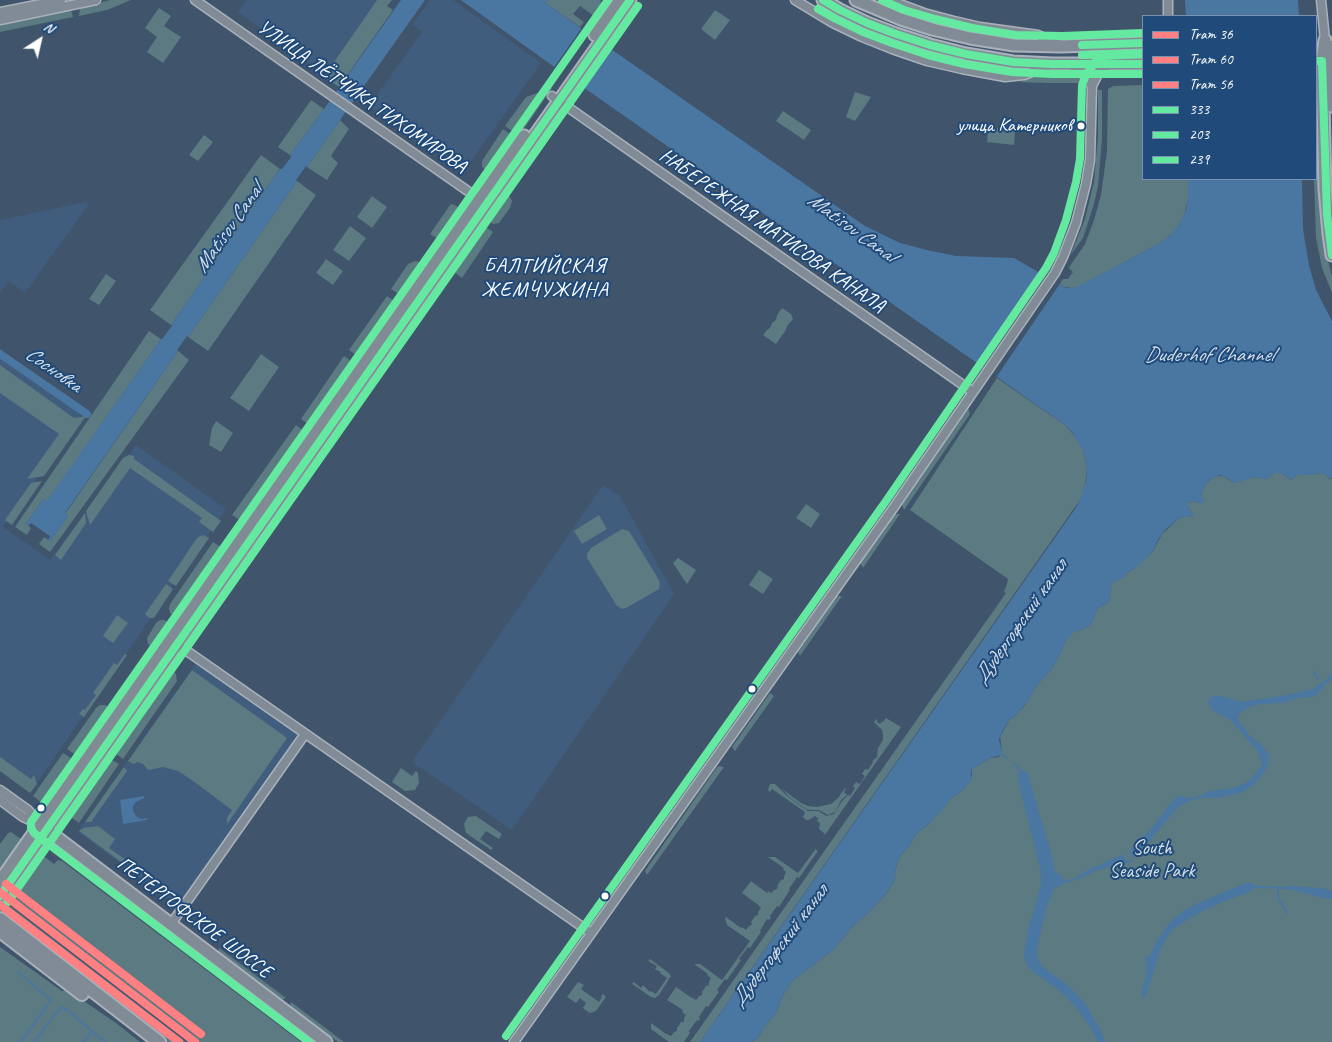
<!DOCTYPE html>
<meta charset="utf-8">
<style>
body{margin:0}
#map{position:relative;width:1332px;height:1042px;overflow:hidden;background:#40546b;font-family:Caveat,sans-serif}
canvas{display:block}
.legend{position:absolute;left:1142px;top:15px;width:175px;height:165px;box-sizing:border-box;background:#1f4a7a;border:1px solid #7992af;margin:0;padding:6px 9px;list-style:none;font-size:15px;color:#fff}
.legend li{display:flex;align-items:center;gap:10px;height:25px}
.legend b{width:25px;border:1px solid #7992af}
.north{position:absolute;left:15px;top:15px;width:50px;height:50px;-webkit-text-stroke:4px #1f4a7a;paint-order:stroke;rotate:35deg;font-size:14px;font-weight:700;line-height:20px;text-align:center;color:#fff}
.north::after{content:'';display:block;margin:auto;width:18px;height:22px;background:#fff;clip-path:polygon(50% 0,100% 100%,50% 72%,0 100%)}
</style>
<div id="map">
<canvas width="1332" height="1042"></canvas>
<ul class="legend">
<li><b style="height:6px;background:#ff8082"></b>Tram 36</li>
<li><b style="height:6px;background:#ff8082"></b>Tram 60</li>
<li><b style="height:6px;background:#ff8082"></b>Tram 56</li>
<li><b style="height:6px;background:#64e9a0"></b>333</li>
<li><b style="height:6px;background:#64e9a0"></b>203</li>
<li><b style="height:6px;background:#64e9a0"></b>239</li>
</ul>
<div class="north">N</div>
</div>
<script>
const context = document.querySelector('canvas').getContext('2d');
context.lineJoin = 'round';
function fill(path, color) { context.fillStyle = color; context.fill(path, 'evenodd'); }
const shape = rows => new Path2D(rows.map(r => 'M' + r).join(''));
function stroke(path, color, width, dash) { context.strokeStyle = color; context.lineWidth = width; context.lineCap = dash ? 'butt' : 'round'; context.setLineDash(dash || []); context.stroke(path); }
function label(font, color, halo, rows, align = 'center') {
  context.font = font + ' Caveat,sans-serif'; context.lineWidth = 4; context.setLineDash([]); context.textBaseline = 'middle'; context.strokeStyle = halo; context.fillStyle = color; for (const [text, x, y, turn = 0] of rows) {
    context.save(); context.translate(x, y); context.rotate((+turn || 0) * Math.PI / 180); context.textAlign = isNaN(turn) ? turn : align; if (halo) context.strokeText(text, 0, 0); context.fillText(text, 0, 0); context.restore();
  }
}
const built = shape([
 [247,0,377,0,325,75,238,12],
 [430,0,453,0,541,63,464,171,380,111,379,112,369,106,422,32,412,25],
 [86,202,89,204,25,293,9,281,0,293,0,220],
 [0,352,82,414,3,527,50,560,136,445,226,509,30,793,0,771],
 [603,485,620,496,674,594,512,830,412,762],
 [196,663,300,735,179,907,78,832]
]);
const green = shape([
 [110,0,131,0,107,10,79,16,80,8],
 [377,0,392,0,387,6,393,10,339,87,324,77,325,75],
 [547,0,601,0,599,15,597,18,580,6,573,14,584,22,580,27,545,3],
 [159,8,171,16,164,26,181,37,163,63,147,52,157,37,145,28],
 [71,10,73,17,0,32,0,24],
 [715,10,730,20,715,40,701,29],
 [1038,76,1075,76,1081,79,1084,83,1047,83,1019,82],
 [1143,85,1143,179,1188,179,1188,200,1183,219,1175,231,1164,241,1078,287,1072,288,1064,287,1059,284,1063,279,1068,279,1073,272,1069,268,1070,266,1085,244,1094,220,1101,195,1107,151,1108,89,1113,86],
 [551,88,552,88,519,136,505,126,526,97],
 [1098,90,1102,90,1102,139,1098,186,1094,204,1083,238,1070,256,1085,219,1094,182,1098,136],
 [855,92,871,97,855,121,846,117],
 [311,100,324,109,290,155,278,147],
 [783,111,811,130,804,140,776,121],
 [340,120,349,129,331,156,338,163,327,180,307,167],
 [988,127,1015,130,1014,145,987,142],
 [503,129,517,139,492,176,482,167,482,161],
 [204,135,213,142,198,161,189,155],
 [261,155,280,169,171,325,150,310],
 [1318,170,1322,201,1325,250,1332,276,1332,293,1322,268,1316,238,1314,179,1316,179,1316,171],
 [297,181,316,195,208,351,188,337],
 [506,194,510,197,512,201,510,208,499,223,493,224,488,221],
 [372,196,387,207,372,228,357,217],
 [452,204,457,206,458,210,438,239,430,234,450,205],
 [480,223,493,232,462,278,452,270,451,265],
 [350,226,366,238,349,261,333,250],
 [326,259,343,271,333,285,316,273],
 [415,261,422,263,424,267,420,277,405,298,391,289,408,264],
 [106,274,116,281,99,305,89,299],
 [387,296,400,305,362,359,349,350],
 [782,308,791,314,793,319,787,326,786,330,776,344,763,335,767,330,770,328,772,323,776,320,777,315],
 [149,331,161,339,47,502,43,499,26,524,31,528,27,535,15,527],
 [178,351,189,360,50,552,39,544,44,537,50,541,68,516,65,514],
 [261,354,279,367,249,411,230,398],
 [344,356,351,361,354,368,314,428,301,419],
 [0,365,74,418,86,416,44,476,27,479,59,434,0,393],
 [997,378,1065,425,1079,441,1083,450,1087,470,1084,490,1080,500,700,1042,690,1042,1006,593,1004,592,1007,584,1008,579,910,510],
 [968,408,970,414,904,510,902,505],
 [216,421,233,433,221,452,209,445,212,428],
 [296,425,310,435,246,524,232,515],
 [129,455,134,456,134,459,221,521,213,532,199,522,202,518,130,468,90,525,86,511,123,458],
 [1274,473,1282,473,1291,480,1297,475,1310,475,1319,473,1325,474,1330,479,1332,478,1332,1042,752,1042,758,1038,764,1027,776,1013,783,995,792,981,833,950,853,926,868,913,886,894,894,881,897,863,901,855,909,846,916,834,929,824,935,816,939,813,944,807,949,800,964,789,967,784,972,779,972,769,990,758,999,757,1002,751,1000,737,1009,720,1015,716,1025,705,1036,686,1050,671,1060,654,1066,640,1069,635,1074,632,1090,626,1098,608,1106,604,1109,601,1111,586,1113,581,1123,578,1127,573,1135,568,1153,551,1162,534,1179,518,1185,516,1193,517,1193,515,1188,507,1188,503,1192,501,1201,503,1204,500,1201,495,1203,489,1206,484,1211,479,1217,476,1223,476,1229,480,1234,483,1236,482,1254,477,1267,479],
 [42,481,12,525,5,520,31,483],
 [806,504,820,514,811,528,796,518],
 [877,509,879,514,776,661,772,662,770,661],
 [85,513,86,523,61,560,55,555],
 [895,514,900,514,863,568,860,563],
 [599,515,607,529,582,544,574,531],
 [622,529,629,531,659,580,660,584,659,589,626,608,622,609,617,606,587,558,587,554,591,548],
 [204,535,209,538,176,586,168,581,197,538,200,536],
 [213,542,227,551,179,620,170,613,169,608,170,604],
 [678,558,696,570,687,584,673,563],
 [759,570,773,579,763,594,749,585],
 [166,584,173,589,154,618,149,618,145,614],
 [837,596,842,596,800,656,798,652],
 [117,615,128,623,113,643,103,636],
 [160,620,164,620,172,624,154,650,148,644,147,638,156,623],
 [125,654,127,655,84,717,79,714,83,709,85,710,96,695,93,693,114,663,117,665],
 [167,666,176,674,177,681,123,759,112,751,111,747],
 [192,670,287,738,227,824,227,818,232,810,193,781,178,771,163,767,148,770,143,764,138,762,133,764,128,761],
 [755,682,759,685,591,924,584,925],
 [770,693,774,696,735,751,732,747],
 [100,705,105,705,113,709,105,726,81,757,79,757,67,749,96,708],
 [886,718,901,727,822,839,825,834,819,829,820,823,817,821,818,818,815,816,809,820,806,820,803,817,805,812,772,789,770,792,768,790,770,784,775,784,787,796,808,811,819,811,826,816,834,814,842,801,848,795,850,796,855,788,853,786,856,782,860,784,865,776,862,774,865,769,868,770,873,762,872,761,877,757,878,748,883,740,883,734,882,730,874,722,876,719,877,720,877,722,880,724,882,721,883,722],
 [63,753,75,761,76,764,50,803,47,801,42,803,33,796],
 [105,756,107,757,119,764,79,823,65,813],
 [0,757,31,779,34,775,37,784,30,793,0,771],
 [720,766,724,767,647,875,645,871,717,767],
 [124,767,127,771,91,822,85,822],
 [401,768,412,776,416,771,418,773,419,783,415,790,405,791,392,782],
 [845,788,846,789,844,792,847,795,841,800,835,812,828,815,819,810,810,810,806,809,788,796,782,789,801,803,808,806,817,807,831,804,838,798],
 [476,816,502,834,499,839,486,831,480,839,493,848,491,850,466,833,464,824,468,817],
 [98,826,115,839,109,848,126,860,124,864,79,831,84,828],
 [11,832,24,841,0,875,0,844,8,833],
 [817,847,815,849,818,851,799,878,797,877,789,889,790,890,779,907,777,906,770,916,771,918,769,920,767,919,760,931,761,932,750,948,748,947,739,959,741,960,727,980,725,979,717,990,719,992,708,1007,706,1006,699,1017,700,1019,698,1021,697,1020,689,1031,690,1033,684,1042,669,1042,651,1029,651,1023,666,1034,667,1034,671,1036,674,1032,677,1031,677,1028,681,1022,684,1022,684,1018,686,1015,682,1012,683,1010,667,1000,676,987,692,998,693,998,696,1000,699,996,702,995,702,992,706,986,709,985,709,982,711,978,707,975,708,974,694,964,700,964,722,980,750,941,727,925,725,918,726,917,741,928,742,927,746,930,749,926,750,926,752,924,751,922,755,916,758,915,758,912,761,908,757,904,742,893,751,881,767,893,768,891,771,893,774,890,777,889,778,887,777,886,781,880,784,879,784,876,786,872,783,869,784,868,768,857,775,857,798,873],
 [37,851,54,864,58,860,62,861,301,1042,199,1042,7,894],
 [94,876,115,889,316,1042,307,1042,95,880],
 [2,900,186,1042,166,1042,70,970,51,949,7,915,1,908],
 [0,947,62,991,69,991,116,1023,140,1042,0,1042],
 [219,948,286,998,282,1000,218,952],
 [650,959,669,973,671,976,659,995,655,998,651,997,632,984,634,982,641,988,643,985,650,992,651,991,656,994,667,978,660,973,661,972,655,969,657,966,648,961],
 [578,982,584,985,581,989,599,1002,602,997,601,996,603,994,606,997,596,1011,590,1013,584,1009,583,1008,586,1003,580,998,576,1003,567,997],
 [291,1002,344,1042,338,1042,290,1006]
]);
const water = shape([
 [401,0,425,0,340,120,307,167,306,166,296,180,297,181,188,337,187,336,177,350,178,351,65,513,68,516,50,542,48,540,50,536,31,523,28,526,26,524,43,499,47,501,161,339,162,339,172,326,171,325,280,169,282,169,291,157,290,155,324,109],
 [461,0,547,0,545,3,865,226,900,243,927,250,956,256,1014,258,1066,288,1072,288,1081,285,1160,243,1170,236,1179,225,1186,210,1188,197,1188,179,1302,179,1303,229,1309,265,1316,290,1332,321,1332,478,1329,478,1325,474,1319,473,1310,475,1297,475,1291,480,1285,475,1279,473,1274,473,1267,479,1254,477,1234,483,1225,477,1220,475,1211,479,1206,484,1201,494,1204,500,1204,503,1201,503,1192,501,1188,503,1188,507,1193,515,1193,517,1185,516,1179,518,1165,530,1159,538,1153,551,1138,566,1127,573,1123,578,1115,581,1112,583,1109,601,1106,604,1098,608,1090,626,1074,632,1066,640,1060,654,1050,671,1036,686,1027,702,1016,715,1009,720,1002,732,999,740,1002,751,1002,755,990,758,972,769,971,773,972,779,967,784,964,789,949,800,941,812,935,816,931,822,916,834,909,846,901,855,897,863,894,881,886,894,868,913,853,926,833,950,792,981,783,995,776,1013,764,1027,758,1038,752,1042,700,1042,1075,509,1080,500,1086,480,1087,470,1083,450,1072,432,1065,425,1051,415,553,66],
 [1185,0,1298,0,1299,16,1186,16],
 [1332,673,1332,680,1326,683,1317,695,1313,697,1302,697,1283,703,1259,704,1247,708,1241,712,1238,717,1238,720,1250,736,1262,746,1268,753,1269,760,1268,766,1260,778,1253,785,1243,792,1219,798,1201,798,1200,797,1203,794,1210,791,1233,788,1246,783,1252,778,1261,766,1261,761,1257,750,1234,724,1229,719,1215,712,1209,706,1208,702,1209,699,1213,696,1221,696,1241,702,1282,696,1313,689,1328,678],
 [1024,770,1027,772,1049,846,1055,871,1064,879,1064,882,1061,886,1054,888,1046,909,1038,943,1037,955,1040,963,1044,968,1070,987,1086,1005,1102,1033,1105,1042,1098,1042,1091,1028,1075,1006,1061,992,1035,973,1028,967,1025,961,1024,956,1028,930,1041,884,1041,878,1040,869,1018,781,1018,774,1021,771],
 [144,796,144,798,136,802,133,806,133,810,134,813,137,817,141,819,147,818,147,820,123,824,120,800],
 [1180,796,1186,797,1189,799,1187,802,1178,807,1142,850,1133,857,1130,854,1132,848,1148,832,1170,804,1175,799],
 [1121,855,1123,855,1127,862,1097,870,1077,880,1076,880,1077,877,1088,870],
 [1246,883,1252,883,1256,887,1251,891,1220,903,1197,914,1173,929,1166,938,1161,948,1146,995,1142,999,1141,994,1147,971,1147,965,1145,957,1151,955,1156,942,1170,922,1183,911,1196,904],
 [1290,886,1321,888,1332,891,1332,899,1323,898,1289,889,1287,888]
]);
const pier = shape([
 [583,26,610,45,580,87,553,69],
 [1042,271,1061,282,995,379,976,366]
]);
const stream = shape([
 [1314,672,1318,679],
 [1000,754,1007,758],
 [1014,764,1018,767,1021,773],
 [1188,800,1201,797],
 [1127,862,1131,861,1133,856],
 [1061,883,1076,879],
 [1255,887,1288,888],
 [1278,888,1278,898,1287,913],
 [18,972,51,1000,21,1042],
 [34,1042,61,1007,66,1009,105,1042],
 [83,1042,91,1032]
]);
const canal = shape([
 [0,354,87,414]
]);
const street = shape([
 [195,0,482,201],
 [795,0,833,23,862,37,892,49,927,61,962,69,1005,77,1024,75,1048,66],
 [889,0,924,13,954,21,980,27,1038,35,1058,44],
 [1321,0,1325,40],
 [0,12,61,0],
 [1168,16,1168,0],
 [0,20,96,0],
 [1071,65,1083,74,1092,86],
 [552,96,973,392],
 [174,642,591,933],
 [0,790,28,810,40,825],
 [0,800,23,817,38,824],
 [171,924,305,734],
 [514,1042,894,507,1055,273,1063,257,1076,223,1086,184,1090,160,1092,86,1098,74,1108,65]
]);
const secondary = shape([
 [823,0,840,10,867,23,896,34,930,45,966,54,1013,62,1052,64,1143,64],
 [856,0,901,19,932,29,970,38,1014,45,1062,46,1143,43],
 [595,35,620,0],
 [1325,40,1322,61,1325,189,1329,234,1332,255],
 [1327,44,1332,60,1332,106],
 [43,827,326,1042],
 [0,881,524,136],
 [0,896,630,0]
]);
const primary = shape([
 [0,919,159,1042],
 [0,931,82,994]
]);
const bus1 = shape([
 [823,0,840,10,867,23,896,34,930,45,966,54,1013,62,1052,64,1143,64],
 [1082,45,1143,43],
 [1316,61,1322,61,1327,215,1332,255],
 [0,896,630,0]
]);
const bus2 = shape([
 [818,9,836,19,863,32,892,43,928,55,964,64,1012,72,1052,74,1143,74],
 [1082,55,1143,53],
 [8,902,638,6]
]);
const bus3 = shape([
 [882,0,904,10,935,19,972,28,1015,35,1062,36,1143,33],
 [506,1036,886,501,1046,268,1054,253,1066,220,1076,182,1080,159,1082,85,1086,75,1095,62,1104,56,1143,54],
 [309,1042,34,833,31,828,31,822,608,0]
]);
const tram1 = shape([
 [0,892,195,1042]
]);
const tram2 = shape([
 [0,905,179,1042]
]);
const tram3 = shape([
 [6,884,201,1034]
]);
const markers = [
 [1081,126,4.5,"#fff"],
 [752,689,4.5,"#fff"],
 [41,808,4.5,"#fff"],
 [605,896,4.5,"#fff"]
];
const busNames = [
 ["улица Катерников",1072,126]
];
const streetNames = [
 ["УЛИЦА ЛЁТЧИКА ТИХОМИРОВА",362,97,35],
 ["НАБЕРЕЖНАЯ МАТИСОВА КАНАЛА",772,231,35],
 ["ПЕТЕРГОФСКОЕ ШОССЕ",194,918,37]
];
const parkNames = [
 ["South",1152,849],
 ["Seaside Park",1152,872]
];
const waterNames = [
 ["Matisov Canal",851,228,36],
 ["Matisov Canal",229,229,-55],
 ["Duderhof Channel",1209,355],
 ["Сосновка",53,370,35],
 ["Дудергофский канал",1021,622,-55],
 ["Дудергофский канал",780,946,-53]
];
const neighbourhoodNames = [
 ["БАЛТИЙСКАЯ",545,266],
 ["ЖЕМЧУЖИНА",545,290]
];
fill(built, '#405d7e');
fill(green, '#5b7a81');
fill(water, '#4a76a2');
fill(pier, '#40546b');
stroke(stream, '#4a76a2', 2);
stroke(canal, '#4a76a2', 8);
stroke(street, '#a9b2bc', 11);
stroke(secondary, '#a9b2bc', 15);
stroke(primary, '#a9b2bc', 16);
stroke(street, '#818b96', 8);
stroke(secondary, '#818b96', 11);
stroke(primary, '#818b96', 12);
stroke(bus1, '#64e9a0', 8);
stroke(bus2, '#64e9a0', 8);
stroke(bus3, '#64e9a0', 8);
stroke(tram1, '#ff8082', 8);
stroke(tram2, '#ff8082', 8);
stroke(tram3, '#ff8082', 8);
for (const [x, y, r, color] of markers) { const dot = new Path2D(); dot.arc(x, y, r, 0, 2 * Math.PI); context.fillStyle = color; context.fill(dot); stroke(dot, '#1f4a7a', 2); }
label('19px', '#fff', '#1f4a7a', busNames, 'right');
label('20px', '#fff', '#1f4a7a', streetNames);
label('20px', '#d7dfe0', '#1f4a7a', parkNames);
label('italic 21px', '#d2dee9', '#1f4a7a', waterNames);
context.letterSpacing = '1px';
label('21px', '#fff', '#1f4a7a', neighbourhoodNames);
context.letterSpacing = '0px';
</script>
